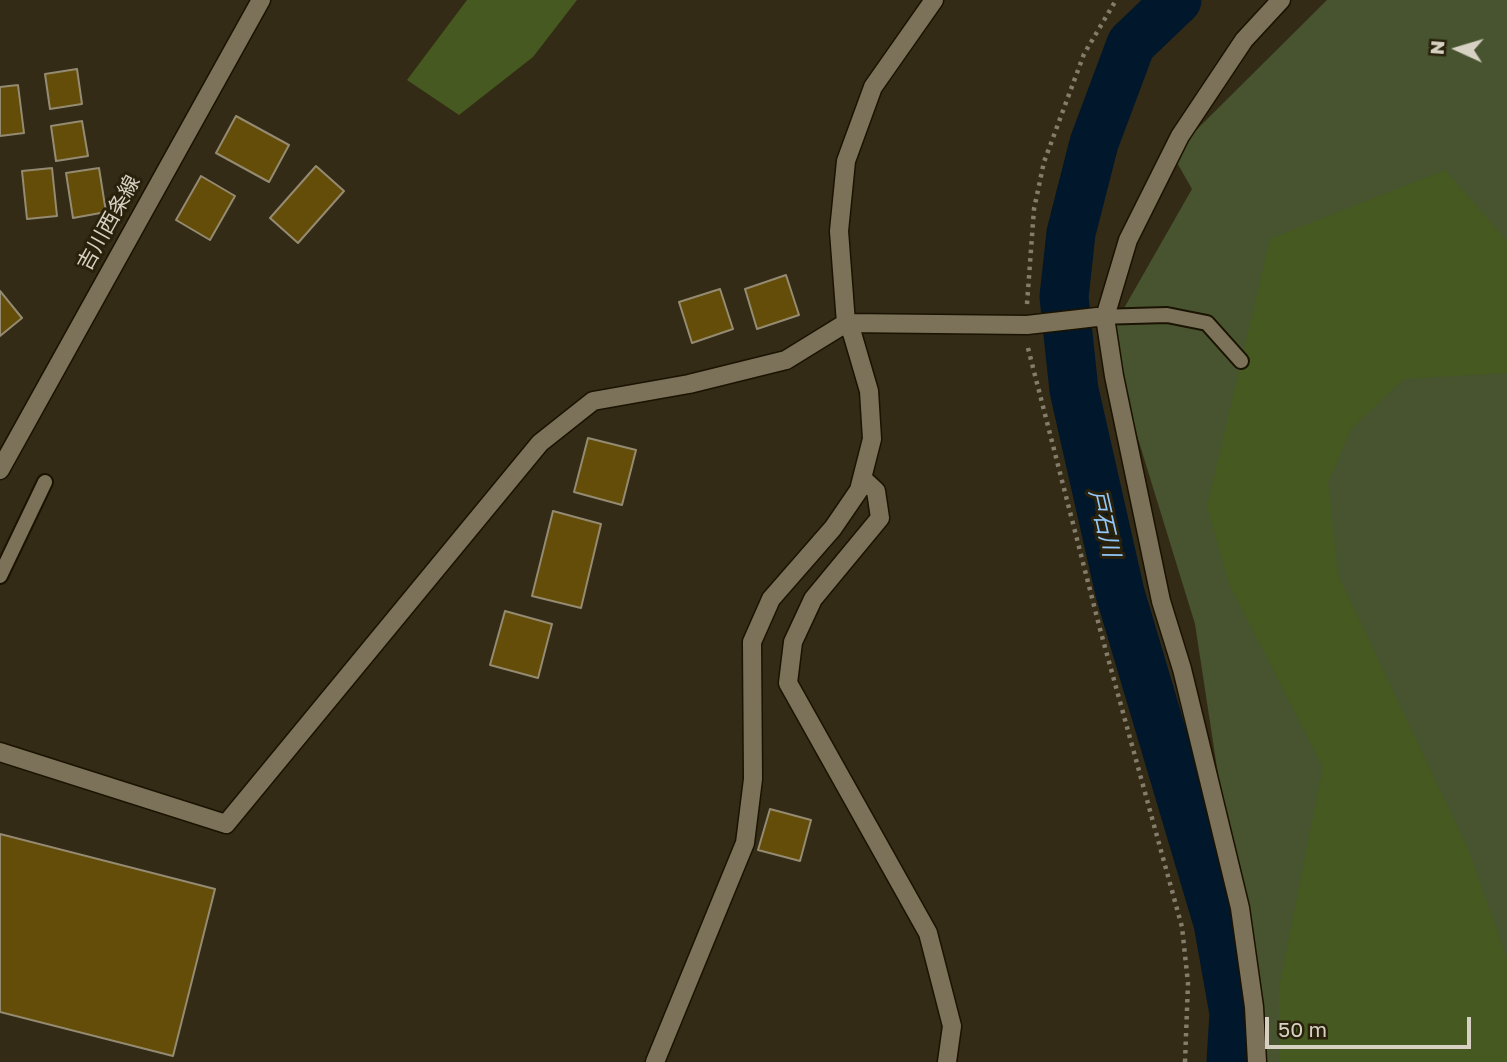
<!DOCTYPE html>
<meta charset="utf-8">
<style>
body{margin:0}
#map{position:relative;width:1507px;height:1062px;overflow:hidden;background:#332b15;font-family:"Golos Text",sans-serif}
canvas{display:block}
.north{position:absolute;left:1423px;top:14px;width:70px;height:70px;-webkit-text-stroke:5px #29210b;paint-order:stroke;rotate:274deg;font-size:19px;font-weight:700;line-height:28px;text-align:center;color:#d6d1c3}
.north::after{content:'';display:block;margin:auto;width:24px;height:32px;background:#d6d1c3;clip-path:polygon(50% 0,100% 100%,50% 72%,0 100%)}
.scale{position:absolute;left:1265px;top:1017px;width:206px;height:32px;box-sizing:border-box;border:4px solid #d6d1c3;border-top:0;padding-left:9px;font-size:21px;line-height:24px;white-space:nowrap;color:#d6d1c3;-webkit-text-stroke:5px #29210b;paint-order:stroke}
</style>
<div id="map">
<canvas width="1507" height="1062"></canvas>
<div class="north">N</div>
<div class="scale">50 m</div>
</div>
<script>
const context = document.querySelector('canvas').getContext('2d');
context.lineJoin = 'round';
function fill(path, color) { context.fillStyle = color; context.fill(path, 'evenodd'); }
const shape = rows => new Path2D(rows.map(r => 'M' + r).join(''));
function stroke(path, color, width, dash) { context.strokeStyle = color; context.lineWidth = width; context.lineCap = dash ? 'butt' : 'round'; context.setLineDash(dash || []); context.stroke(path); }
function label(font, color, halo, rows, align = 'center') {
  context.font = font + ' "Golos Text","Noto Sans JP",sans-serif'; context.lineWidth = 6; context.setLineDash([]); context.textBaseline = 'middle'; context.strokeStyle = halo; context.fillStyle = color; for (const [text, x, y, turn = 0] of rows) {
    context.save(); context.translate(x, y); context.rotate((+turn || 0) * Math.PI / 180); context.textAlign = isNaN(turn) ? turn : align; if (halo) context.strokeText(text, 0, 0); context.fillText(text, 0, 0); context.restore();
  }
}
const green = shape([
 [1327,0,1507,0,1507,1062,1262,1062,1195,624,1107,338,1192,189,1172,154]
]);
const forest = shape([
 [467,0,577,0,533,57,459,115,407,80],
 [1445,170,1507,241,1507,373,1404,379,1352,428,1328,482,1338,575,1468,849,1507,959,1507,1062,1279,1062,1279,988,1323,767,1230,586,1207,507,1270,239]
]);
const river = shape([
 [1177,0,1131,44,1094,143,1071,233,1064,297,1074,390,1120,593,1218,923,1234,1013,1231,1062]
]);
const building = shape([
 [77,69,82,104,50,109,45,74,77,69],
 [18,85,24,133,0,136,0,87,18,85],
 [236,116,289,145,269,182,216,153,236,116],
 [82,121,88,156,56,161,51,126,82,121],
 [316,166,344,191,298,243,270,218,316,166],
 [52,168,57,216,27,219,22,171,52,168],
 [99,168,106,212,73,218,66,173,99,168],
 [201,176,235,196,210,240,176,220,201,176],
 [786,275,799,315,757,329,745,289,786,275],
 [720,289,733,329,692,343,679,302,720,289],
 [0,291,22,318,0,336,0,291],
 [588,438,636,450,622,505,574,492,588,438],
 [553,511,601,524,581,608,532,596,553,511],
 [505,611,552,624,538,678,490,665,505,611],
 [770,809,811,820,800,861,758,850,770,809],
 [0,834,215,889,173,1056,0,1012,0,834]
]);
const path = shape([
 [1027,304,1034,209,1044,162,1084,54,1116,0],
 [1028,348,1100,629,1182,927,1188,983,1185,1062]
]);
const service = shape([
 [1097,317,1167,315,1207,323,1241,361],
 [0,576,45,482]
]);
const minor = shape([
 [862,478,876,491,880,518,813,599,793,642,788,683,928,933,952,1026,947,1062],
 [0,752,226,824,540,443,593,401,689,384,786,360,846,323,1027,325,1097,317],
 [655,1062,745,843,753,779,752,642,771,599,833,528,859,490,872,439,869,391,852,333,846,323,839,231,846,161,873,87,934,0],
 [1257,1062,1254,1007,1240,908,1182,669,1161,601,1114,376,1105,317,1128,240,1180,136,1244,40,1281,0]
]);
const secondary = shape([
 [0,470,261,0]
]);
const streetNames = [
 ["吉川西条線",109,223,-61]
];
const waterNames = [
 ["戸石川",1104,523,77]
];
fill(green, '#47542f');
fill(forest, '#465920');
stroke(river, '#01172b', 49);
fill(building, '#634d08');
stroke(building, '#958b72', 2);
stroke(service, '#1b1301', 18);
stroke(minor, '#1b1301', 21);
stroke(secondary, '#1b1301', 21);
stroke(path, '#847d6b', 4.5, [3.5, 5]);
stroke(service, '#7c725a', 14);
stroke(minor, '#7c725a', 18);
stroke(secondary, '#7c725a', 18);
label('21px', '#d6d1c3', '#29210b', streetNames);
label('italic 23px', '#92c8fb', '#29210b', waterNames);
</script>
